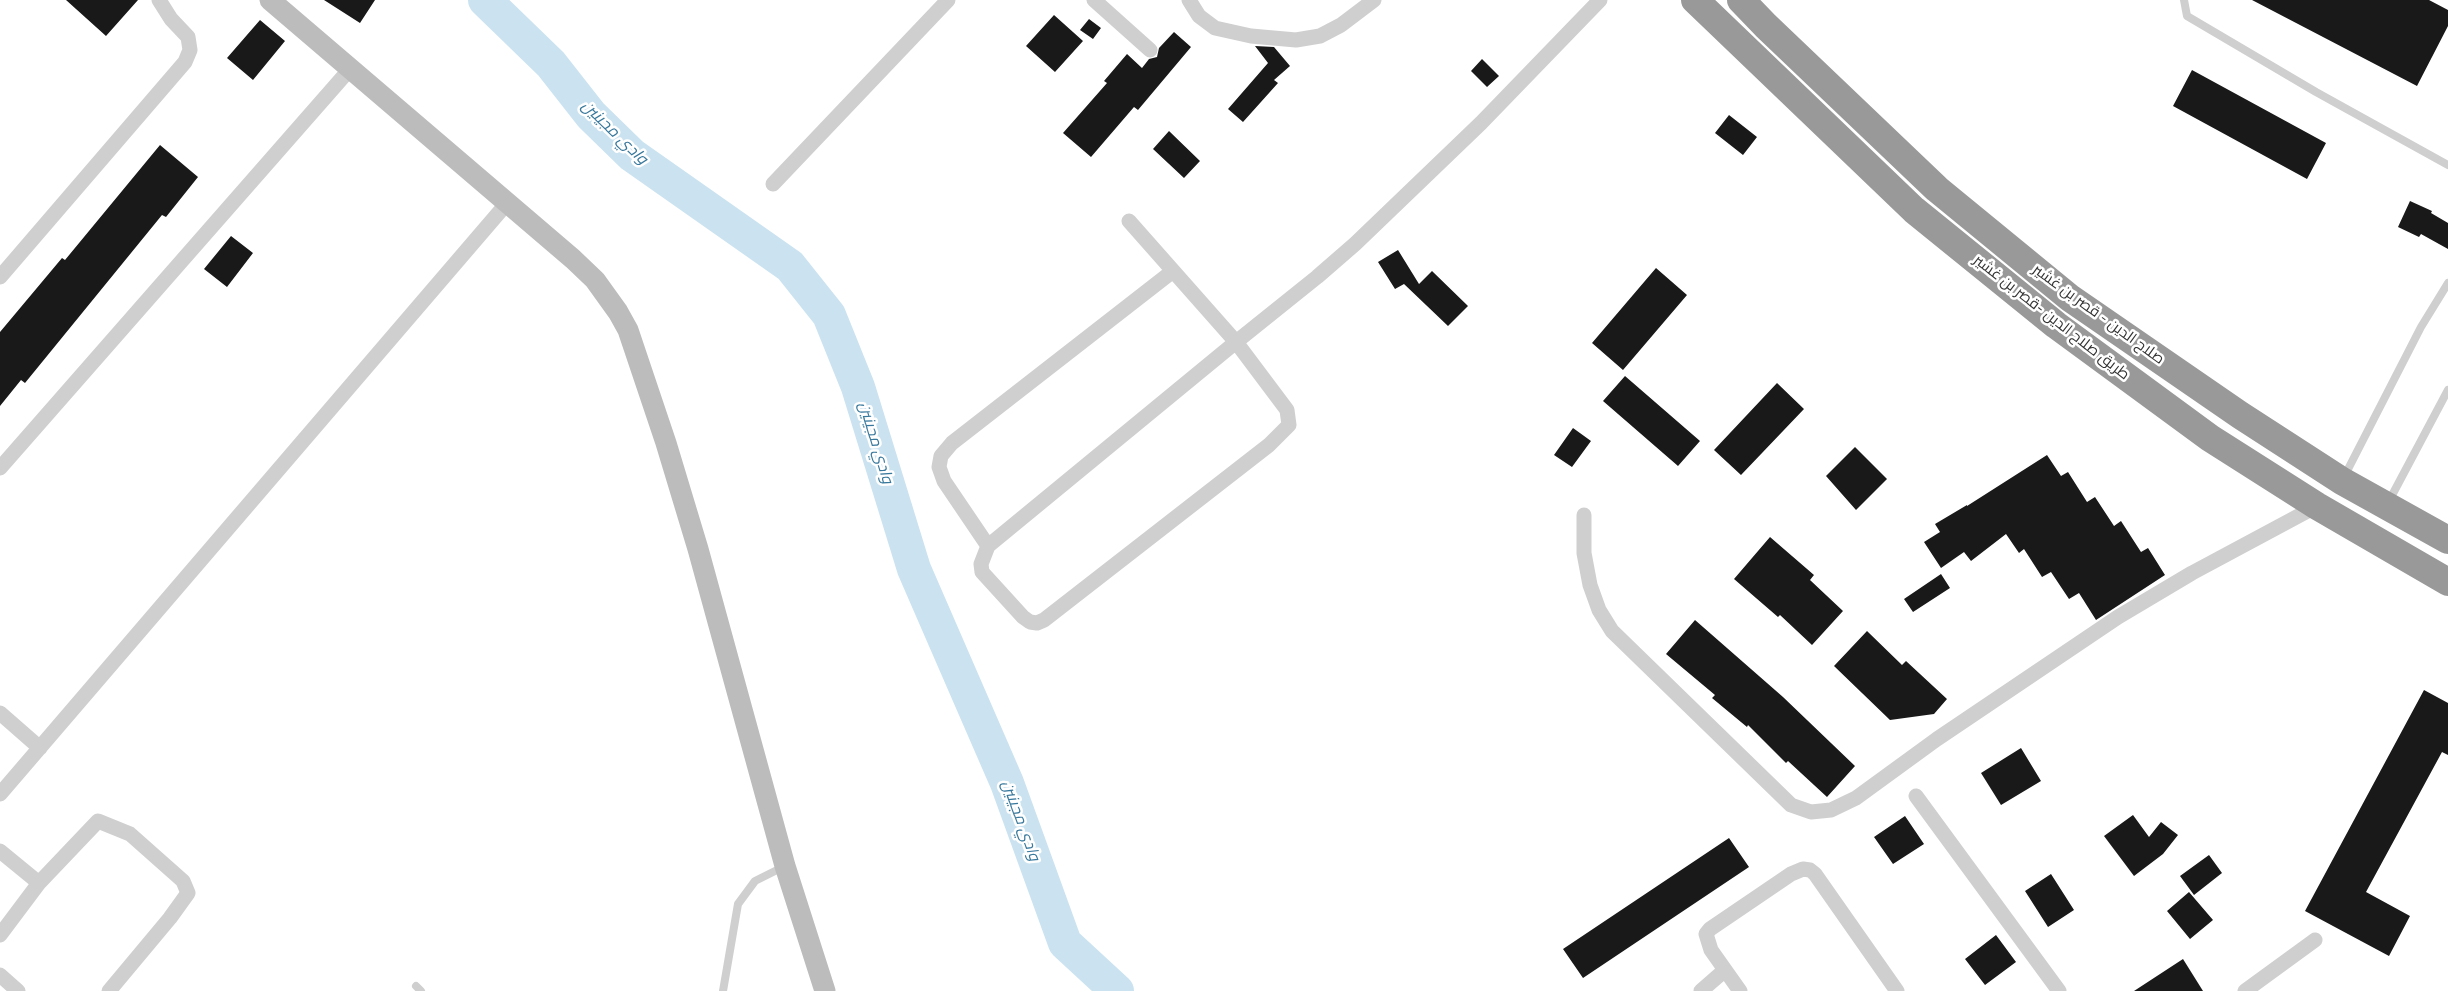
<!DOCTYPE html>
<meta charset="utf-8">
<style>
body{margin:0}
canvas{display:block;background:#fff}
</style>
<canvas width="2448" height="991"></canvas>
<script>
const context = document.querySelector('canvas').getContext('2d');
context.lineJoin = 'round';
const shape = rows => new Path2D(rows.map(r => 'M' + r).join(''));
function stroke(path, color, width, dash) { context.strokeStyle = color; context.lineWidth = width; context.lineCap = dash ? 'butt' : 'round'; context.setLineDash(dash || []); context.stroke(path); }
function fill(path, color) { context.fillStyle = color; context.fill(path, 'evenodd'); }
function label(font, color, halo, rows, align = 'center') {
  context.font = font + ' "Nunito Sans",Cairo,sans-serif'; context.lineWidth = 5; context.setLineDash([]); context.textBaseline = 'middle'; context.strokeStyle = halo; context.fillStyle = color; for (const [text, x, y, turn = 0] of rows) {
    context.save(); context.translate(x, y); context.rotate((+turn || 0) * Math.PI / 180); context.textAlign = isNaN(turn) ? turn : align; if (halo) context.strokeText(text, 0, 0); context.fillText(text, 0, 0); context.restore();
  }
}
const river = shape([
 [485,0,551,64,591,115,632,155,790,266,829,315,858,387,914,569,1007,783,1065,943,1117,991]
]);
const building = shape([
 [66,0,138,0,106,36],
 [324,0,375,0,360,23],
 [2252,0,2429,0,2448,10,2448,26,2417,86],
 [1054,15,1083,41,1055,72,1026,46],
 [1089,19,1101,28,1093,39,1080,30],
 [260,20,285,41,253,80,227,58],
 [1174,32,1191,47,1138,110,1134,107,1091,157,1063,133,1107,83,1104,81,1127,54,1142,68,1149,59,1157,57,1159,48],
 [1255,46,1274,47,1290,66,1274,80,1278,83,1243,122,1228,109,1268,63],
 [1482,59,1499,76,1487,87,1471,71],
 [2192,70,2326,143,2307,179,2173,106],
 [1729,115,1757,137,1743,155,1715,133],
 [1169,131,1200,161,1184,178,1153,149],
 [160,145,198,177,166,217,162,215,25,383,21,380,0,406,0,332,62,258,65,260],
 [2410,201,2432,211,2431,213,2448,223,2448,249,2421,234,2419,237,2398,227],
 [231,236,253,253,227,287,204,269],
 [1398,250,1419,284,1432,271,1468,306,1448,326,1404,284,1395,289,1378,262],
 [1656,268,1687,295,1623,370,1592,343],
 [1625,376,1700,441,1678,466,1603,401],
 [1777,383,1804,409,1741,475,1714,450],
 [1573,428,1591,441,1572,467,1554,455],
 [1855,447,1887,479,1856,510,1826,476],
 [2047,455,2061,476,2068,472,2087,502,2095,497,2114,526,2121,521,2141,552,2148,548,2165,575,2096,620,2079,593,2069,599,2051,572,2042,577,2024,549,2019,553,2006,534,1971,561,1964,552,1941,568,1924,542,1940,532,1935,524,1967,505,1967,506],
 [1770,537,1814,575,1810,580,1843,611,1812,645,1780,615,1778,617,1734,579],
 [1941,574,1950,588,1913,612,1904,599],
 [1695,620,1783,697,1855,766,1827,797,1788,761,1786,763,1748,725,1747,727,1712,698,1715,695,1666,654],
 [1867,631,1902,665,1906,661,1947,699,1934,714,1890,720,1834,666],
 [2424,690,2448,703,2448,755,2442,752,2366,892,2410,916,2389,956,2305,911],
 [2021,748,2041,781,2001,805,1981,773],
 [2133,815,2149,837,2161,822,2178,835,2163,854,2134,876,2104,836],
 [1905,816,1924,844,1893,864,1874,837],
 [1729,838,1749,867,1583,978,1563,949],
 [2209,855,2222,873,2194,895,2180,876],
 [2051,874,2074,910,2048,927,2025,891],
 [2189,892,2213,920,2190,939,2167,911],
 [1996,935,2016,962,1985,985,1965,959],
 [2183,959,2203,991,2134,991]
]);
const lane = shape([
 [2184,0,2187,16,2316,92,2448,165],
 [2344,477,2421,327,2448,283],
 [2389,501,2448,390],
 [416,986,421,991],
 [723,991,738,904,755,881,783,867]
]);
const street = shape([
 [1094,0,1150,50],
 [1189,0,1199,16,1215,28,1251,36,1296,40,1320,36,1341,25,1374,0],
 [773,184,948,0],
 [1129,221,1236,342,1287,410,1289,425,1269,445,1044,620,1037,623,1030,622,1023,617,982,572,981,564,988,546,1236,342,1317,277,1355,244,1481,123,1600,0],
 [0,277,185,62,190,50,188,37,171,19,159,0],
 [0,468,350,69],
 [1584,515,1584,553,1590,585,1599,610,1612,631,1791,805,1811,812,1831,810,1856,798,1937,739,2118,617,2192,573,2317,506],
 [988,546,944,481,939,467,941,456,952,443,1173,271],
 [0,713,40,748],
 [0,794,508,202],
 [1916,796,2059,991],
 [0,851,39,883],
 [0,935,39,883,98,821,130,834,183,881,188,893,170,918,109,991],
 [0,975,18,991],
 [1701,991,1725,970],
 [1740,991,1711,950,1706,934,1710,929,1791,874,1803,869,1810,870,1815,874,1897,991],
 [2245,991,2315,940]
]);
const secondary = shape([
 [270,0,573,259,595,280,618,312,628,330,666,443,698,549,785,866,825,991]
]);
const highway = shape([
 [1695,0,1914,210,2056,325,2210,438,2317,506,2448,582],
 [1741,0,1766,26,1937,189,2070,298,2240,415,2342,481,2448,540]
]);
const streetNames = [
 ["صلاح الدين - قصر بن غشير",2098,315,36],
 ["طريق صلاح الدين -قصر بن غشير",2051,318,38]
];
const waterNames = [
 ["وادي مجينين",614,133,44],
 ["وادي مجينين",875,443,73],
 ["وادي مجينين",1020,821,70]
];
stroke(river, '#cbe3f0', 34);
fill(building, '#191919');
stroke(lane, '#cfcfcf', 8);
stroke(street, '#cfcfcf', 15);
stroke(secondary, '#bcbcbc', 21);
stroke(highway, '#999', 28);
label('15px', '#323232', '#fff', streetNames);
label('italic 16px', '#38789c', '#fff', waterNames);
</script>
